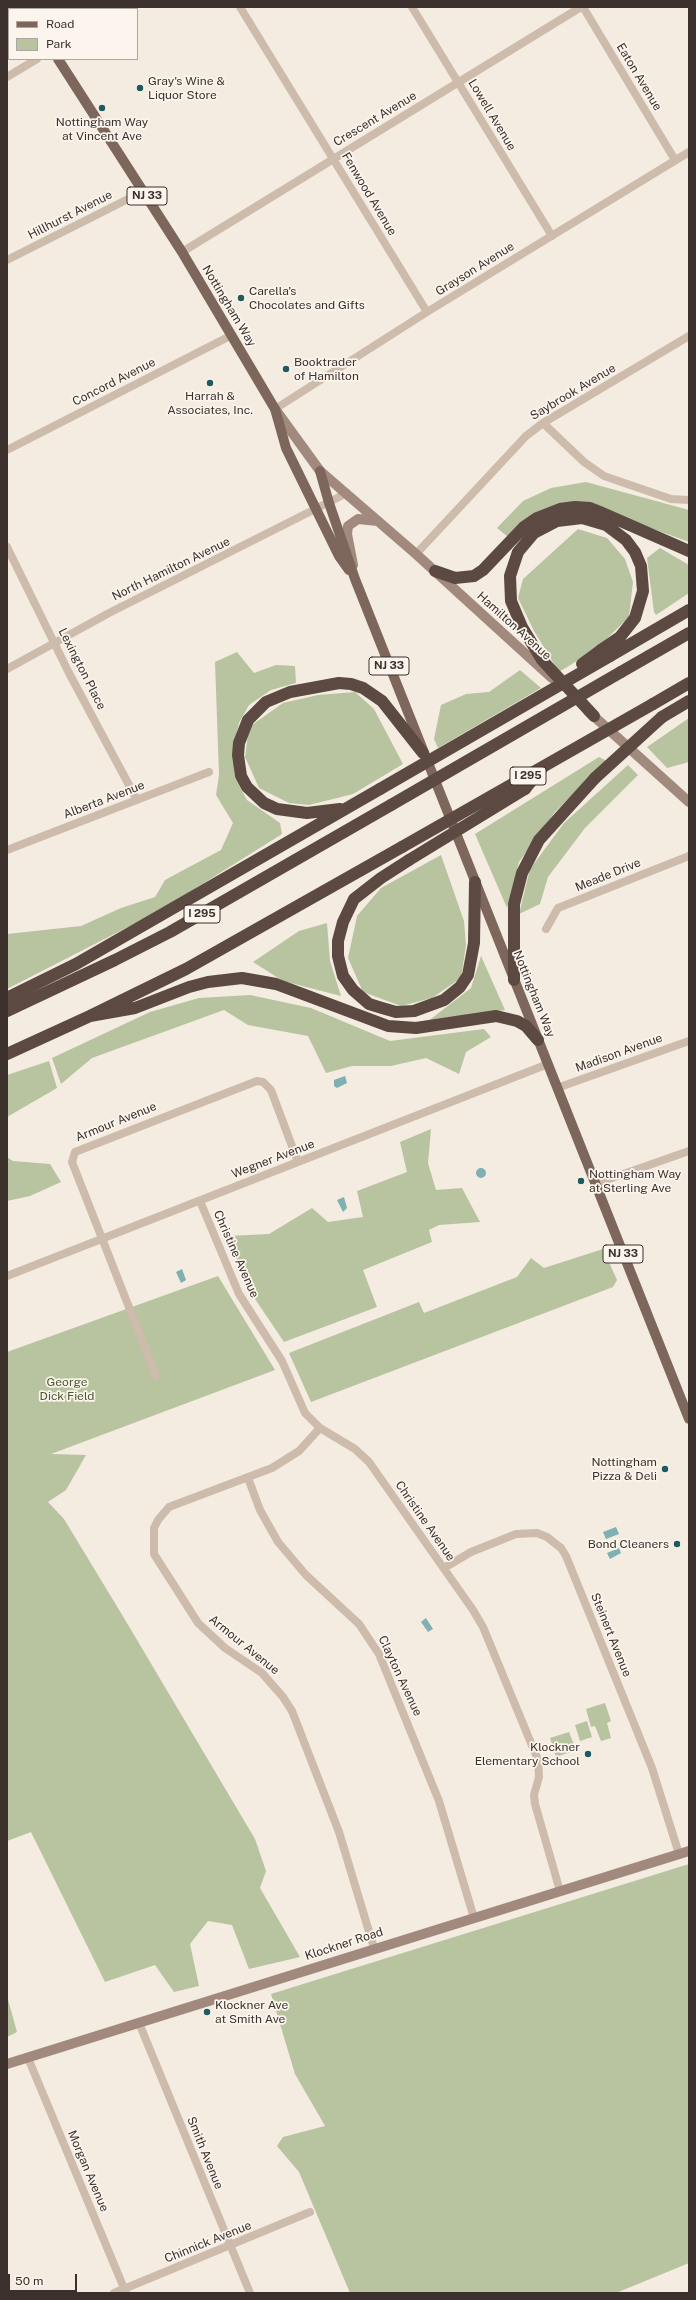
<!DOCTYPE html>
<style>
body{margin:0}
#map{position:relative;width:696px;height:2300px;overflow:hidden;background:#f4ebe1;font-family:"Public Sans",sans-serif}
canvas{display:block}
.frame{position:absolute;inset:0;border:8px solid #3b302b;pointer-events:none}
.legend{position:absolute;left:8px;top:8px;width:130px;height:52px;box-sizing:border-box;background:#fbf5ee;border:1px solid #aea6a0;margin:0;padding:5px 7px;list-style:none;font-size:12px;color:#3b302b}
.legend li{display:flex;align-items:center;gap:8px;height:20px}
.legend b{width:20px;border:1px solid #aea6a0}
.scale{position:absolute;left:8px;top:2274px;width:69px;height:18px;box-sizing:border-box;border:2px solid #3b302b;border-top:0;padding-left:5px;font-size:12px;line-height:14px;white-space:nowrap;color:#3b302b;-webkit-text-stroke:3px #fbf5ee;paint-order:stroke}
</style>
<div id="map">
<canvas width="696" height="2300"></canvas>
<div class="frame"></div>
<ul class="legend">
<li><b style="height:5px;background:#7d675c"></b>Road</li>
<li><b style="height:11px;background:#b8c4a0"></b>Park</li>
</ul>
<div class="scale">50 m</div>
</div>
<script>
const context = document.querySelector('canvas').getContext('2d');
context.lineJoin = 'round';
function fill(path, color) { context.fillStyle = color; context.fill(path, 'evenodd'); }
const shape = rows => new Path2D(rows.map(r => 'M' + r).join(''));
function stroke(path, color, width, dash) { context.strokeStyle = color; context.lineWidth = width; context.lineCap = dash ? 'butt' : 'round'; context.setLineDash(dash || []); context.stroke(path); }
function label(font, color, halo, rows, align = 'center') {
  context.font = font + ' "Public Sans",sans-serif'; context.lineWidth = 3.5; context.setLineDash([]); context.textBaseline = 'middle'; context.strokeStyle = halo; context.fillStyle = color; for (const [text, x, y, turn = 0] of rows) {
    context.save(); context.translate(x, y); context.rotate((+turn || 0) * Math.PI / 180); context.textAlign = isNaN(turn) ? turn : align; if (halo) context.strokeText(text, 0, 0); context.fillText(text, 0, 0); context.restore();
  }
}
const green = shape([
 [586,482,689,510,689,542,580,502,508,537,497,528,523,501,551,488],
 [578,529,607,538,625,559,633,582,629,617,596,649,559,672,534,631,518,598,523,579],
 [660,548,689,565,689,593,656,615,654,612,647,558],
 [237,652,254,673,276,665,295,666,296,683,271,690,249,705,239,723,233,749,235,778,247,800,280,823,282,834,161,910,7,989,7,934,81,926,121,908,155,897,165,880,221,850,233,823,216,795,219,775,215,662],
 [520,670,541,688,438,748,434,739,441,705,466,694,489,692],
 [355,692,374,709,403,764,353,794,309,805,289,803,259,788,245,757,249,727,283,703,318,695],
 [689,718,689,762,667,768,647,747],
 [599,757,607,761,555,812,519,862,507,908,475,834],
 [628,765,638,775,585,828,548,877,540,904,519,914,530,869,564,823],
 [441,855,464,921,466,945,461,978,432,998,401,1006,363,992,348,958,357,916,381,888],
 [327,923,330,961,341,996,283,981,253,962,299,931],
 [481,956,505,1010,427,1022,471,988],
 [250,995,311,1008,390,1041,484,1029,491,1037,466,1052,459,1074,426,1058,391,1066,352,1066,326,1073,308,1036,248,1025,224,1010,92,1058,61,1084,52,1058,150,1012,199,998],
 [49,1061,57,1088,7,1117,7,1075],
 [431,1129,428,1163,436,1190,462,1188,480,1222,439,1225,429,1230,432,1242,363,1270,377,1307,284,1342,249,1290,228,1236,269,1234,312,1208,328,1222,363,1217,357,1191,407,1172,400,1142],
 [7,1157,13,1161,50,1164,61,1182,30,1196,7,1201],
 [603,1249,617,1280,613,1287,311,1402,289,1353,419,1302,424,1313,517,1277,531,1258,544,1268],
 [218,1276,275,1370,51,1454,86,1455,66,1490,48,1502,64,1519,124,1618,255,1839,266,1871,260,1888,300,1957,249,1969,232,1925,208,1921,190,1944,199,1986,174,1992,155,1965,105,1982,31,1832,7,1841,7,1352],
 [605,1703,611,1721,607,1723,611,1738,601,1741,595,1726,591,1727,586,1709],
 [587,1721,592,1737,580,1741,575,1725],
 [569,1732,576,1750,556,1757,550,1738],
 [689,1864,689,2263,616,2293,350,2293,299,2172,277,2146,283,2137,325,2126,295,2074,271,1994],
 [7,1996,17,2032,7,2037]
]);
const water = shape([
 [345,1076,347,1083,337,1088,334,1086,334,1080],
 '476 1173a5 5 0 1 1 10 0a5 5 0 1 1-10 0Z',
 [344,1197,347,1208,343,1212,337,1200],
 [182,1269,186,1280,181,1283,176,1272],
 [616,1527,619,1534,606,1539,603,1532],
 [619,1548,621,1553,610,1559,607,1553],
 [426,1618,433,1629,428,1632,421,1622]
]);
const street = shape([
 [240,7,427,312],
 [412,7,552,236],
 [583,7,675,160],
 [7,77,37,59],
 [182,252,581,7],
 [7,260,144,191],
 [275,409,427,312,689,152],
 [543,423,584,462,604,476,671,499,689,500],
 [7,450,232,335],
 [7,547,69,673,137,800],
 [416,554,526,436,543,423,689,336],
 [7,669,109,613,347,493],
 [7,850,209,772],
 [546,929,558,908,689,856],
 [557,1088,689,1041],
 [595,1184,689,1151],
 [200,1201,239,1294,282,1361,305,1413,320,1428,355,1449,369,1462,473,1610,483,1627,538,1760,539,1777,534,1795,535,1804,560,1891],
 [7,1276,548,1064],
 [156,1376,72,1162,75,1152,257,1081,263,1082,271,1090,298,1162],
 [320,1428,299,1451,272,1468,169,1507,158,1520,154,1528,154,1554,198,1623,225,1648,262,1673,283,1697,292,1711,339,1832,374,1948],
 [248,1478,260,1510,278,1542,306,1575,359,1624,379,1654,439,1801,474,1918],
 [444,1568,471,1552,516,1534,537,1533,547,1537,561,1548,566,1556,652,1768,679,1854],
 [139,2023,250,2293],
 [28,2058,126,2293],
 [114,2293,310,2212]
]);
const secondary = shape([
 [275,409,320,471,416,554,552,678],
 [353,565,347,534,348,526,358,519,378,521],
 [588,711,689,802],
 [7,2064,689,1851]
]);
const primary = shape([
 [24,7,26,9],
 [58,59,182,252,275,409,286,448,339,556,349,570],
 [320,471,329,503,355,579,689,1419]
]);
const highway = shape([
 [435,571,455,578,474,576,483,570,524,527,537,518,560,509,575,507,590,508,600,512,689,551],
 [610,656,689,610],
 [621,672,689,633],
 [653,704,689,683],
 [594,716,542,660,522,627,511,601,510,576,518,552,534,533,557,521,582,518,606,525,626,540,635,552,641,566,643,591,635,618,620,637,601,650],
 [662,717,689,701],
 [525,789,543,767],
 [340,809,307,813,277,809,264,803,247,787,241,776,238,755,239,743,248,720,266,702,290,692,339,683,351,684,363,688,382,701,423,753],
 [409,860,381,878,354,899,343,922,338,941,338,956,343,976,353,990,369,1004,382,1008,396,1012,414,1011,444,1000,460,987,468,975,474,943,475,882],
 [514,980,514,904,522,873,539,840,595,778],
 [7,998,76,964,380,789],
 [7,1011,115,960,170,932,391,805],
 [90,1016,135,1008,189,987,208,982,242,978,276,984,388,1026,416,1028,496,1016,517,1021,526,1026,538,1040],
 [7,1054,90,1016,186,969,402,847]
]);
const highwayBridge = shape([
 [582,664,601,650],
 [595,778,662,717],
 [380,789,610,656],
 [391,805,621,672],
 [402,847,653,704],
 [409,860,525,789]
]);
const markers = [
 [140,88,4,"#1f5a5e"],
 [102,108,4,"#1f5a5e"],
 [241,298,4,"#1f5a5e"],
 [286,369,4,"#1f5a5e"],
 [210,383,4,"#1f5a5e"],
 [581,1181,4,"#1f5a5e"],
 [665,1469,4,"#1f5a5e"],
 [677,1544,4,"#1f5a5e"],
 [588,1754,4,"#1f5a5e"],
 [207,2012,4,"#1f5a5e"]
];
const shields = [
 [147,196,40],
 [389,666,40],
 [528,776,36],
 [202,914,36],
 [623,1254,40]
];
const shieldNames = [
 ["NJ 33",147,196],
 ["NJ 33",389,666],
 ["I 295",528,776],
 ["I 295",202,914],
 ["NJ 33",623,1254]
];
const streetNames = [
 ["Eaton Avenue",639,77,59],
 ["Lowell Avenue",492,115,59],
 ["Crescent Avenue",375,119,-31],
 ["Fenwood Avenue",369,194,59],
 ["Hillhurst Avenue",70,215,-27],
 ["Grayson Avenue",475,269,-32],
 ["Nottingham Way",229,306,59],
 ["Concord Avenue",114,382,-27],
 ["Saybrook Avenue",573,392,-31],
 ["North Hamilton Avenue",171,569,-26],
 ["Hamilton Avenue",514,626,42],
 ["Lexington Place",82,669,63],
 ["Alberta Avenue",104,800,-21],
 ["Meade Drive",608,875,-22],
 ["Nottingham Way",534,994,68],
 ["Madison Avenue",619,1053,-20],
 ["Armour Avenue",116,1122,-22],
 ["Wegner Avenue",273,1159,-21],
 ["Christine Avenue",236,1254,66],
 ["Christine Avenue",425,1521,55],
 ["Steinert Avenue",611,1635,68],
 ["Armour Avenue",244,1645,39],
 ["Clayton Avenue",400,1676,65],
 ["Klockner Road",344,1944,-18],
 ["Smith Avenue",205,2153,68],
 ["Morgan Avenue",88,2171,67],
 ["Chinnick Avenue",208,2242,-22]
];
const poiNames = [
 ["Gray's Wine &",148,81],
 ["Liquor Store",148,95],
 ["Nottingham Way",102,122,"center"],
 ["at Vincent Ave",102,136,"center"],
 ["Carella's",249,291],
 ["Chocolates and Gifts",249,305],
 ["Booktrader",294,362],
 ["of Hamilton",294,376],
 ["Harrah &",210,396,"center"],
 ["Associates, Inc.",210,410,"center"],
 ["Nottingham Way",589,1174],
 ["at Sterling Ave",589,1188],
 ["Nottingham",657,1462,"right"],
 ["Pizza & Deli",657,1476,"right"],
 ["Bond Cleaners",669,1544,"right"],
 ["Klockner",580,1747,"right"],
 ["Elementary School",580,1761,"right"],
 ["Klockner Ave",215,2005],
 ["at Smith Ave",215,2019]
];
const parkNames = [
 ["George",67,1382],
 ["Dick Field",67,1396]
];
fill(green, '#b8c4a0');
fill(water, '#7fb0b2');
stroke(street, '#cdbbac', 8);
stroke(secondary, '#a18a7d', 10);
stroke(primary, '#7d675c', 10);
stroke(highway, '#5c4a42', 12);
stroke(highwayBridge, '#5c4a42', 12);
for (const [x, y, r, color] of markers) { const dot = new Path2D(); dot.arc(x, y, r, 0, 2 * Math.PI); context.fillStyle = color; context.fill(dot); stroke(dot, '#fbf5ee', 1.5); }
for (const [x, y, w] of shields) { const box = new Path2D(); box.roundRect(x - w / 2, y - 9, w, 18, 3); context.fillStyle = '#fbf5ee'; context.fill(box); stroke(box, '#3b302b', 1); }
label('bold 11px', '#3b302b', null, shieldNames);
label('12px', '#3b302b', '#fbf5ee', streetNames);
label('12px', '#3b302b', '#fbf5ee', poiNames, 'left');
label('12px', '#4a5a2e', '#fbf5ee', parkNames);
</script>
